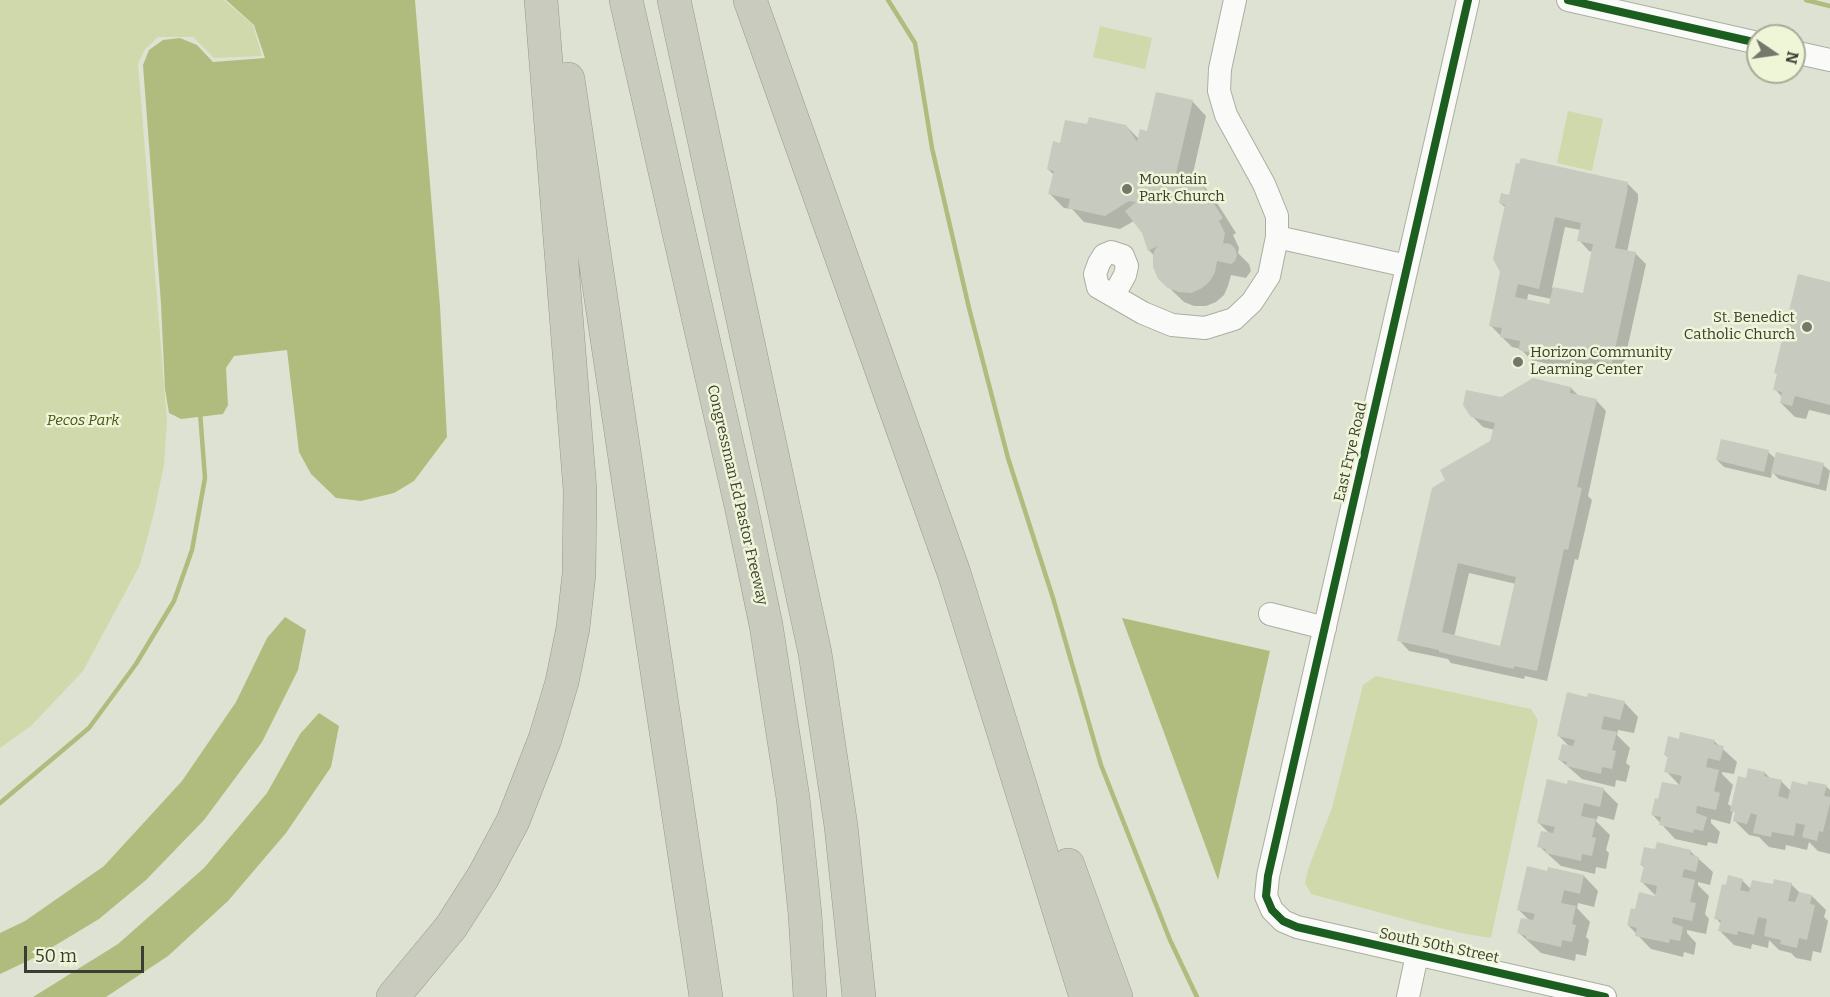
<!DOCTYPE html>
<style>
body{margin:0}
#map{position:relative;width:1830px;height:997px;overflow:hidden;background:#dee2d2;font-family:Bitter,serif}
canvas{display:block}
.north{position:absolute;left:1746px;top:24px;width:60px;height:60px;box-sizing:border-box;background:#eff6d8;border:2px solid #a7ac96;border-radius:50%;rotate:103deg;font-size:16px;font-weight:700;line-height:24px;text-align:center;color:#3b3d32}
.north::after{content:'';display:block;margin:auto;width:21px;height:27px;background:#74776a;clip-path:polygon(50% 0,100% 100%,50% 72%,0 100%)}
.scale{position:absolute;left:24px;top:946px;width:120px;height:27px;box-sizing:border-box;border:3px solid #3b3d32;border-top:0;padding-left:8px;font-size:18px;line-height:21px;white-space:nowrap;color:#3b3d32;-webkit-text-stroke:4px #eff6d8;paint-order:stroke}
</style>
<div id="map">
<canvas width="1830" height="997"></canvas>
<div class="north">N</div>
<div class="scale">50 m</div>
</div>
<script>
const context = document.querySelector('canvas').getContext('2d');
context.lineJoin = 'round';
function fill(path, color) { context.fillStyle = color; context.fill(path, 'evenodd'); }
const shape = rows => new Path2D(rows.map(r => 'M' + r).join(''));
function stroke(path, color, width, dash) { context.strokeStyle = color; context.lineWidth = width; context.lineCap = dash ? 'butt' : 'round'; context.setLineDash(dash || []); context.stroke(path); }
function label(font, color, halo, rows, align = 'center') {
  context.font = font + ' Bitter,serif'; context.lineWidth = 5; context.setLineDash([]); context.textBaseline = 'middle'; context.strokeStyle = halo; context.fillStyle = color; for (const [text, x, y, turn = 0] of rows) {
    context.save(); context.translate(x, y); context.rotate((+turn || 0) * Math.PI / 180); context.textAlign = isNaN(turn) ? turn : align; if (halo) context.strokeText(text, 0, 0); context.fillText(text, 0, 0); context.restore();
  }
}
const green = shape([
 [0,0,224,0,253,25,262,56,214,58,193,37,158,37,145,49,138,64,167,421,164,465,154,513,140,565,83,671,31,726,0,748],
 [1100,26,1152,38,1145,69,1093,57],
 [1568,111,1603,119,1592,171,1557,163],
 [1376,676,1531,709,1538,720,1491,938,1466,934,1422,924,1311,894,1305,883,1308,869,1332,808,1363,685]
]);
const water = shape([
 [226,0,415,0,440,306,447,437,414,481,394,493,361,501,336,498,311,474,299,452,287,350,234,356,226,368,228,405,223,414,181,419,169,413,165,389,161,304,143,65,149,50,163,40,180,38,197,45,213,62,265,58,254,25],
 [285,617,306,630,298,670,262,742,204,820,146,880,99,919,36,957,0,974,0,933,25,921,104,866,182,781,236,702,267,638],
 [1122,618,1270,651,1218,880],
 [319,713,339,726,331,767,286,833,228,901,168,956,106,997,33,997,118,944,204,868,267,793,300,734]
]);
const shadow = shape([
 [1192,101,1206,116,1191,182,1193,184,1198,180,1212,195,1236,233,1233,235,1239,248,1238,253,1249,264,1251,271,1246,278,1231,275,1228,286,1224,295,1216,302,1206,306,1194,306,1184,302,1160,279,1154,256,1149,250,1143,232,1134,221,1120,229,1084,222,1072,209,1064,208,1050,194,1054,175,1048,169,1061,144,1088,126,1126,126,1139,139],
 [1627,183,1638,194,1638,200,1627,252,1635,253,1646,264,1622,372,1578,363,1577,370,1531,360,1521,349,1512,347,1490,325,1502,272,1506,208,1500,203,1510,196],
 [1565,227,1581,230,1579,240,1589,251,1593,252,1584,295,1552,288],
 [1528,294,1552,299,1551,306,1527,301],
 [1830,283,1830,415,1809,410,1806,419,1795,417,1781,403,1782,397,1775,389],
 [1571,388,1580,397,1596,400,1606,411,1588,496,1592,500,1578,560,1575,559,1547,681,1525,676,1524,679,1451,663,1448,659,1409,651,1399,640,1448,480,1492,442,1495,430,1483,427,1472,416,1502,399],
 [1469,573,1516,584,1502,648,1454,637],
 [1768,452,1776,459,1823,465,1830,471,1826,491,1779,479,1772,472,1771,478,1724,467,1717,460],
 [1588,699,1624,702,1638,717,1634,733,1618,730,1617,735,1630,748,1626,763,1630,766,1626,782,1616,780,1615,787,1582,779,1559,759,1570,747,1559,736],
 [1680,740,1714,741,1737,762,1734,774,1722,772,1722,774,1733,785,1728,804,1733,808,1747,780,1765,773,1770,778,1781,781,1791,791,1808,787,1826,786,1830,790,1830,854,1818,851,1809,842,1807,850,1786,845,1785,850,1769,847,1759,837,1749,835,1734,820,1736,814,1733,810,1730,824,1711,819,1711,823,1720,832,1717,844,1708,842,1707,846,1675,839,1653,815,1660,801,1682,788,1666,771,1669,758,1665,755],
 [1568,786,1603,789,1618,804,1614,820,1598,816,1596,821,1610,835,1606,850,1609,853,1606,869,1596,867,1595,874,1561,866,1539,846,1550,834,1539,823],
 [1690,851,1713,872,1710,885,1698,882,1698,885,1709,896,1705,914,1709,919,1706,934,1687,930,1687,933,1696,943,1694,955,1684,952,1683,957,1651,949,1628,925,1636,911,1658,898,1642,882,1645,868,1641,865],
 [1548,873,1584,876,1598,891,1594,907,1578,903,1577,908,1590,922,1586,937,1589,940,1586,956,1576,954,1575,961,1541,953,1519,933,1530,921,1519,910],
 [1742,880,1751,889,1791,884,1801,894,1812,896,1826,910,1824,917,1828,921,1821,953,1813,951,1811,961,1796,958,1791,953,1779,950,1769,940,1768,948,1752,944,1751,949,1734,945,1720,931,1721,924,1716,918]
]);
const stream = shape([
 [888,0,915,43,932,148,969,308,1008,458,1053,598,1101,765,1170,940,1197,997],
 [1806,0,1830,6],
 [0,803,89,728,136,664,174,601,192,550,205,478,200,412]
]);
const building = shape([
 [1156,92,1193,100,1175,178,1184,173,1190,184,1198,179,1223,218,1219,221,1225,233,1223,243,1230,244,1235,248,1237,255,1235,261,1231,264,1217,261,1215,272,1210,281,1202,288,1191,293,1179,292,1168,288,1158,279,1153,267,1153,254,1157,246,1148,251,1142,233,1125,211,1136,202,1129,201,1105,216,1068,208,1070,199,1048,194,1054,171,1047,169,1053,141,1060,143,1065,120,1087,124,1089,117,1126,125,1137,142,1140,129,1147,131],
 [1521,158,1628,182,1627,188,1628,188,1615,248,1636,252,1612,363,1568,353,1566,361,1519,350,1520,341,1500,337,1502,328,1489,326,1500,272,1493,259,1505,205,1499,203,1501,193,1509,195,1516,163,1519,164],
 [1555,217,1581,223,1577,241,1593,244,1583,293,1553,287,1549,304,1515,297,1518,284,1539,289],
 [1798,274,1830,282,1830,405,1795,396,1792,406,1780,403,1782,392,1773,390,1777,374,1774,373],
 [1533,378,1571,387,1570,393,1597,399,1577,487,1582,488,1568,550,1564,549,1537,671,1514,666,1514,669,1439,652,1439,650,1397,641,1432,488,1445,480,1440,470,1490,441,1495,423,1471,417,1463,405,1466,390,1501,397],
 [1458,563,1516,577,1500,646,1442,632],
 [1721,439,1769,450,1764,472,1716,460],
 [1776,452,1824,463,1819,485,1771,473],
 [1567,692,1587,697,1588,693,1625,701,1620,720,1604,716,1601,729,1617,732,1612,750,1616,751,1612,769,1602,767,1601,774,1566,766,1567,762,1558,760,1562,744,1573,746,1575,740,1557,736],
 [1680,732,1715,740,1714,744,1724,746,1720,761,1708,758,1706,767,1719,770,1714,791,1720,793,1716,810,1697,806,1696,813,1707,817,1703,831,1694,829,1693,833,1659,825,1661,817,1651,815,1655,798,1658,799,1662,782,1679,785,1682,776,1664,772,1668,756,1664,755,1668,736,1679,739],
 [1748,768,1765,772,1764,776,1782,780,1778,796,1788,799,1792,781,1807,785,1808,781,1827,785,1824,796,1830,797,1830,803,1823,832,1819,831,1817,841,1802,837,1805,825,1796,823,1794,836,1772,832,1771,837,1753,833,1757,815,1751,813,1747,824,1733,821,1735,812,1730,811,1738,776,1746,778],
 [1547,779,1567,784,1568,780,1604,788,1600,807,1584,803,1581,816,1596,819,1592,837,1596,838,1592,856,1582,854,1581,861,1545,853,1546,849,1537,847,1541,831,1553,833,1555,827,1537,823],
 [1657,842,1691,850,1690,854,1699,857,1696,872,1684,869,1682,877,1695,880,1690,902,1696,903,1692,921,1673,917,1672,923,1683,927,1680,941,1670,939,1669,943,1635,936,1637,928,1627,925,1631,908,1635,909,1639,892,1655,896,1657,886,1640,882,1644,866,1640,865,1644,847,1655,849],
 [1527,866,1547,871,1548,867,1584,875,1580,894,1564,890,1561,903,1576,906,1572,924,1576,925,1572,942,1562,940,1561,947,1526,939,1526,936,1517,933,1521,918,1533,920,1535,914,1517,910],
 [1728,875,1743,879,1740,890,1749,892,1752,880,1773,884,1774,879,1792,883,1788,901,1795,902,1799,892,1812,895,1810,904,1815,905,1807,940,1799,938,1797,948,1780,944,1781,940,1764,936,1767,919,1758,917,1754,935,1738,931,1737,935,1718,931,1721,920,1714,919,1722,884,1726,885]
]);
const minor = shape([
 [1468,0,1268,876,1266,896,1272,910,1283,921,1297,927,1605,997],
 [1568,0,1758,43],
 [1794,52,1830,60],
 [1277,237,1407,266],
 [1114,295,1125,275,1127,266,1123,256,1111,252,1104,255,1099,263,1095,274,1098,287,1143,313,1172,325,1205,328,1234,319,1252,302,1269,276,1277,237,1277,216,1264,184,1226,115,1219,91,1220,69,1235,0],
 [1270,614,1325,628],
 [1408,997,1417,955]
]);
const highway = shape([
 [626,0,742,510,766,625,793,798,805,914,810,997],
 [674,0,815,653,841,826,859,997],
 [750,0,954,573,1086,997],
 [568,79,706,997],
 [1068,865,1116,997],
 [393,997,451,927,483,877,513,821,545,739,562,682,573,628,579,574,580,490,541,0]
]);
const cycleway = shape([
 [1468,0,1268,876,1266,896,1272,910,1283,921,1297,927,1605,997],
 [1568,0,1758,43]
]);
const markers = [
 [1127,189,6,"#74776a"],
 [1807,327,6,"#74776a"],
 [1518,362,6,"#74776a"]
];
const poiNames = [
 ["Mountain",1139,180],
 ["Park Church",1139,197],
 ["St. Benedict",1795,318,"right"],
 ["Catholic Church",1795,335,"right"],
 ["Horizon Community",1530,353],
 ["Learning Center",1530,370]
];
const parkNames = [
 ["Pecos Park",83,421]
];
const streetNames = [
 ["East Frye Road",1351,452,-77],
 ["Congressman Ed Pastor Freeway",737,495,77],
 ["South 50th Street",1439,946,12]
];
fill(green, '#d0d9ac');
fill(water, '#b0bc7d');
fill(shadow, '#0003');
stroke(stream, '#b0bc7d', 4.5);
fill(building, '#c7cabe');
stroke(minor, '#abaea2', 24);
stroke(highway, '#969a87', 34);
stroke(minor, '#fafbf8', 22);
stroke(highway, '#c9cbbe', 33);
stroke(cycleway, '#1b5e20', 8);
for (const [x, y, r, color] of markers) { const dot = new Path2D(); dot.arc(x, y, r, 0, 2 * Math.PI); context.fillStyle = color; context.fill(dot); stroke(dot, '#eff6d8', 2); }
label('15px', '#3b3d32', '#eff6d8', poiNames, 'left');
label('italic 15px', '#485213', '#eff6d8', parkNames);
label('15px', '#3b3d32', '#eff6d8', streetNames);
</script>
